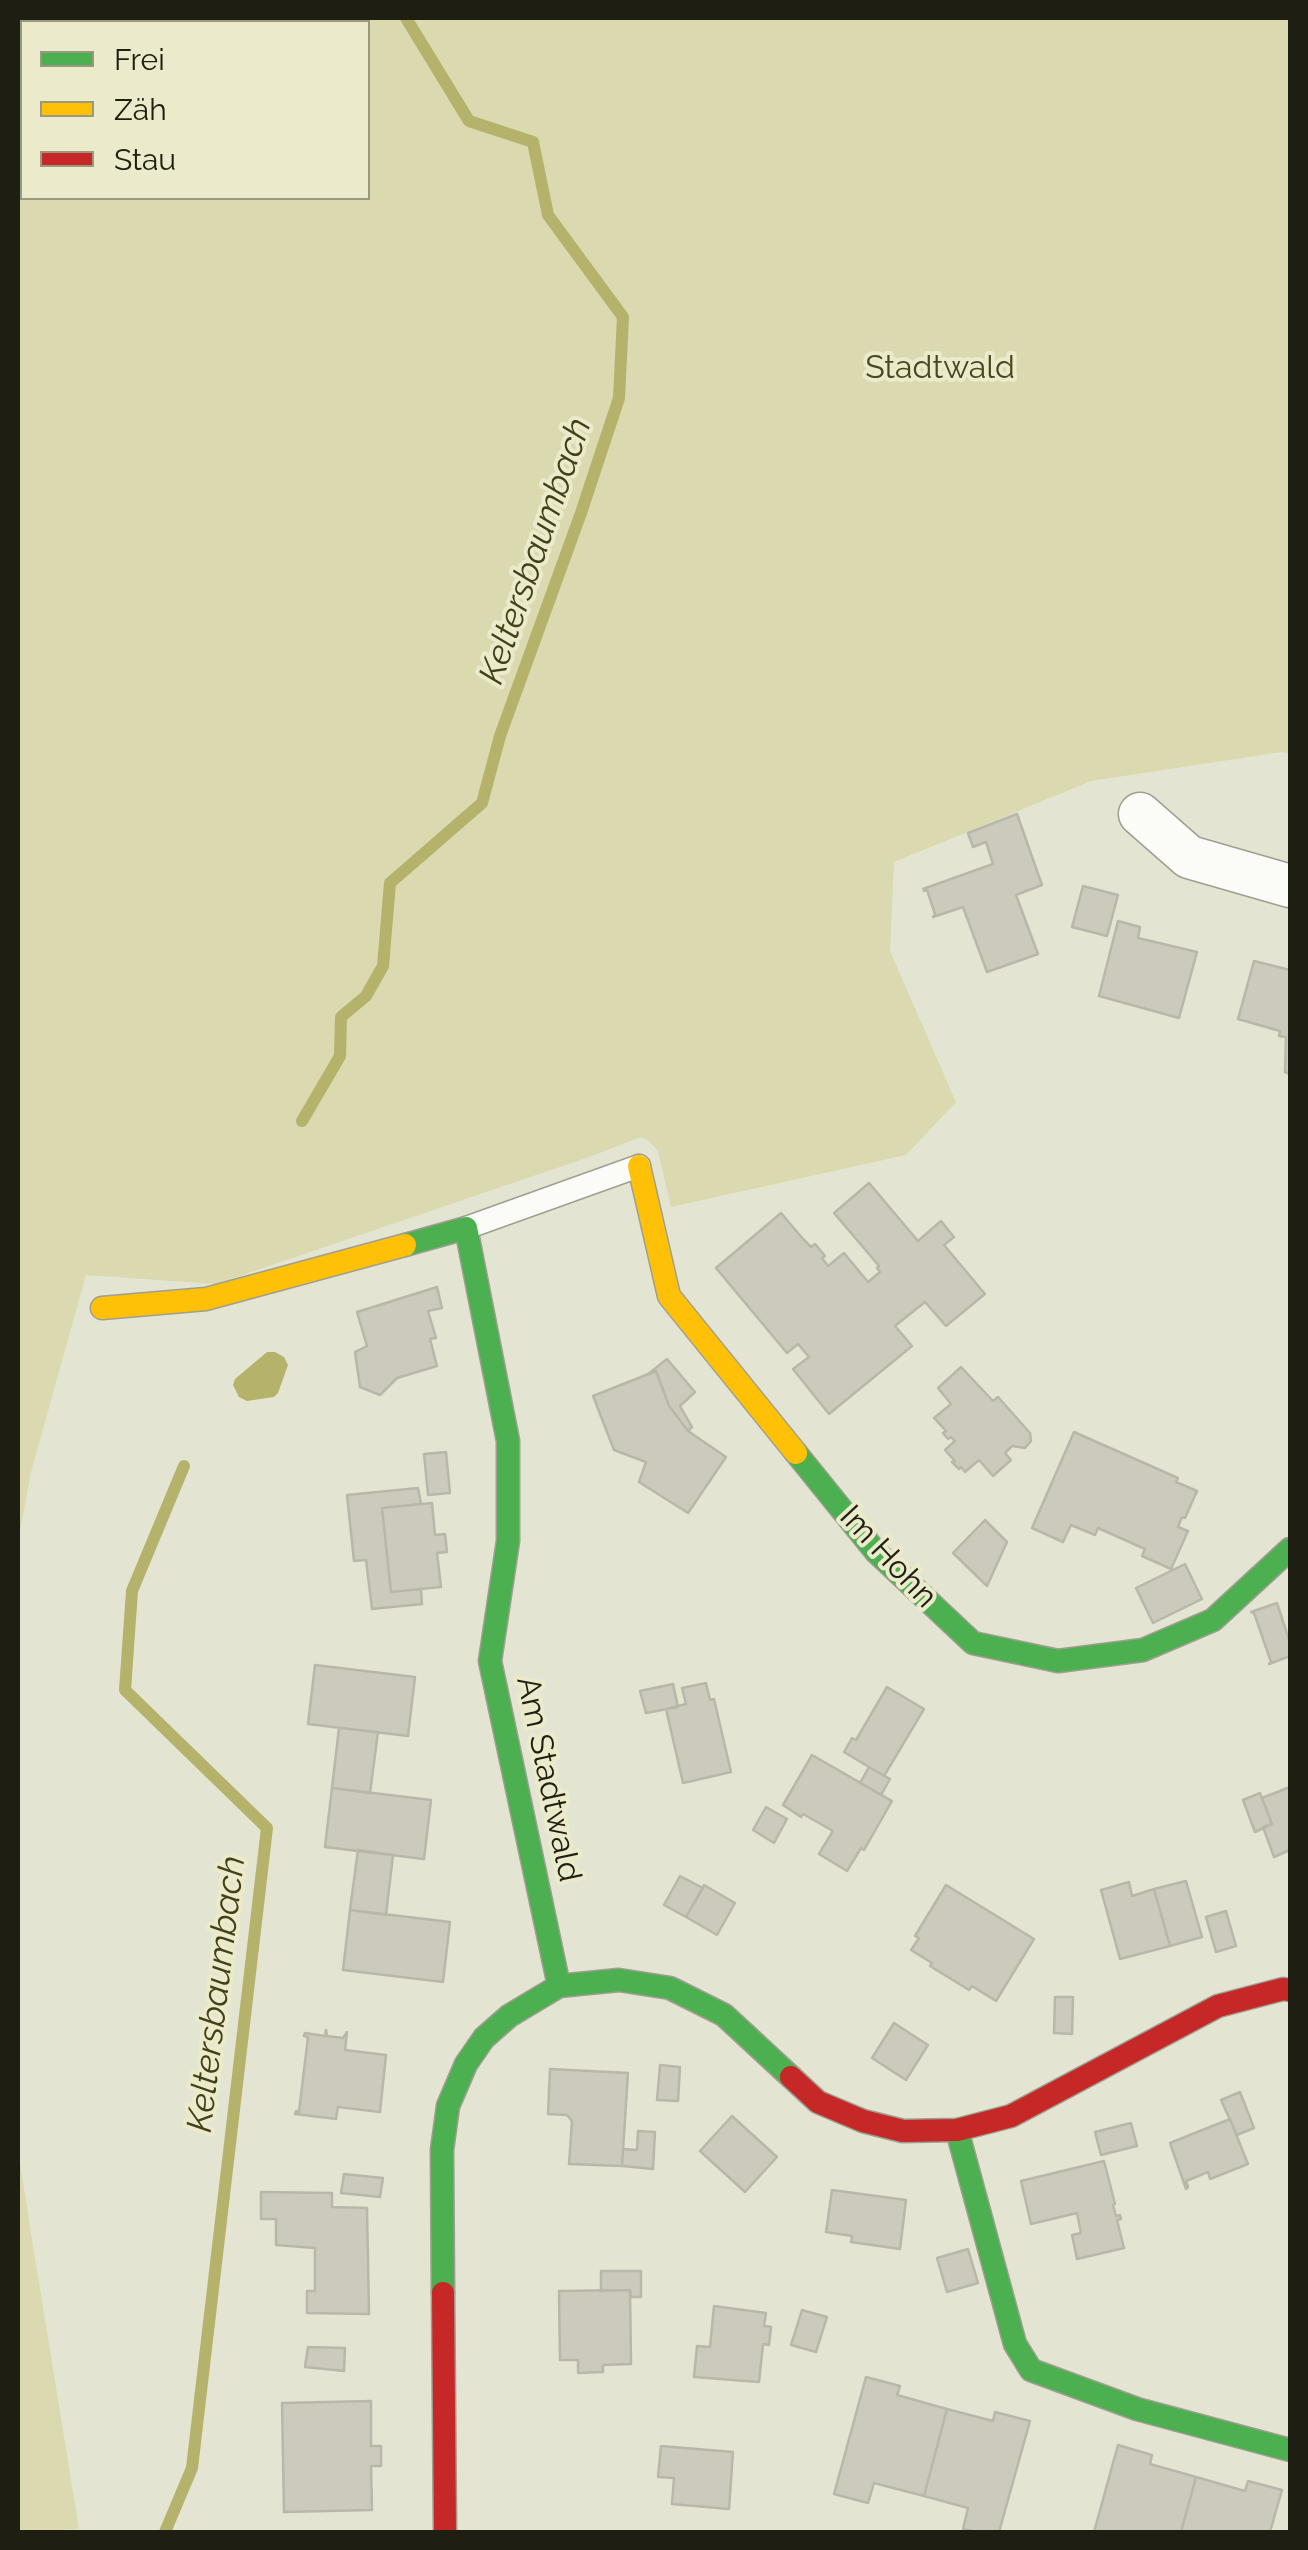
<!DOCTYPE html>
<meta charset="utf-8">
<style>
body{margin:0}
#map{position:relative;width:1308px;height:2550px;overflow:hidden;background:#e4e4d2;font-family:Raleway,sans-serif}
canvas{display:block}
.frame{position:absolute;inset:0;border:20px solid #1f1e13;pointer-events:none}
.legend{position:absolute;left:20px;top:20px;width:350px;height:180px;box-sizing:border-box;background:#ebebcb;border:2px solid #999981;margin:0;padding:12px 18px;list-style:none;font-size:30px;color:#1f1e13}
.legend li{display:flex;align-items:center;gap:20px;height:50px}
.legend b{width:50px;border:2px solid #999981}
</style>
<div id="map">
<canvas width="1308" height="2550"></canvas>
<div class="frame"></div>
<ul class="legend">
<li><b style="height:12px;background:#4caf50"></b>Frei</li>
<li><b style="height:12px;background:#ffc107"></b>Zäh</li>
<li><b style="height:12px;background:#c62828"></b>Stau</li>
</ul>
</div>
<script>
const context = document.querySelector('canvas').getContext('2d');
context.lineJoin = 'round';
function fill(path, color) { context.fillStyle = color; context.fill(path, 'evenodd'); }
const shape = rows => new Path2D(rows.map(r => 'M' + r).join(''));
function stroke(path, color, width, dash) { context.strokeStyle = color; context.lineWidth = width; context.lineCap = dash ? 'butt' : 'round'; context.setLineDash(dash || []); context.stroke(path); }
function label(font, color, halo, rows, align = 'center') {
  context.font = font + ' Raleway,sans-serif'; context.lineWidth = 8; context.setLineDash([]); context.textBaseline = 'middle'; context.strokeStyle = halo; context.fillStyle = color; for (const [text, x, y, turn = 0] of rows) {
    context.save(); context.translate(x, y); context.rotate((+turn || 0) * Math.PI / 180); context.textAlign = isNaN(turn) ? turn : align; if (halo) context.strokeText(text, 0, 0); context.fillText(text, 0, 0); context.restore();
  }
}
const green = shape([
 [18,18,1290,18,1290,753,1281,752,1091,781,894,862,890,951,956,1102,906,1155,671,1207,658,1151,649,1141,641,1137,592,1156,216,1284,86,1275,31,1472,18,1542],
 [22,22,368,22,368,198,22,198],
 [18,2150,34,2252,79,2529,18,2532]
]);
const water = shape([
 [267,1352,275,1352,284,1357,288,1365,278,1393,274,1397,247,1401,239,1397,233,1385,235,1379]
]);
const stream = shape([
 [302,1121,340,1056,341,1017,366,996,383,966,390,883,482,803,500,736,581,513,619,398,623,317,548,215,533,142,469,121,406,18],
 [165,2532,192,2468,267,1828,125,1690,132,1591,184,1466]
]);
const building = shape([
 [1017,814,1042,885,1016,895,1038,954,987,972,963,907,933,917,935,914,927,890,924,891,923,889,993,864,986,842,973,847,968,833,1017,814],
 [1083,886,1118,895,1107,936,1072,927,1083,886],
 [1118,921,1140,927,1138,938,1197,952,1179,1018,1099,996,1118,921],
 [1254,961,1290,970,1290,1074,1285,1072,1286,1037,1279,1036,1280,1031,1238,1019,1254,961],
 [869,1183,918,1241,941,1221,954,1237,944,1245,985,1294,946,1326,925,1302,895,1326,912,1346,829,1414,793,1369,809,1357,798,1344,787,1353,716,1268,781,1213,804,1240,811,1247,815,1244,825,1256,822,1258,828,1266,844,1253,868,1282,880,1272,877,1268,879,1266,834,1213,869,1183],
 [437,1287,442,1308,428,1311,436,1338,430,1339,437,1366,397,1378,380,1395,360,1387,355,1352,367,1346,357,1312,437,1287],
 [667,1359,695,1392,680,1406,692,1427,688,1431,669,1406,656,1371,647,1375,667,1359],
 [961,1367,993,1401,998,1397,1030,1433,1031,1441,1025,1448,1012,1446,1005,1453,1011,1460,993,1476,979,1460,965,1472,961,1467,959,1469,952,1462,955,1461,945,1450,955,1441,951,1437,948,1439,943,1433,946,1431,934,1418,951,1404,938,1388,961,1367],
 [656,1371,669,1406,688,1431,726,1457,688,1513,639,1482,646,1462,614,1450,593,1396,656,1371],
 [1074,1432,1178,1478,1176,1482,1197,1491,1185,1518,1182,1517,1178,1527,1188,1531,1171,1569,1142,1556,1145,1549,1098,1528,1095,1535,1071,1525,1063,1542,1032,1528,1074,1432],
 [446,1452,450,1493,428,1495,424,1454,446,1452],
 [418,1488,421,1504,382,1508,391,1592,421,1589,422,1604,372,1609,366,1560,354,1561,347,1495,418,1488],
 [432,1503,435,1535,445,1534,447,1552,437,1553,441,1587,391,1592,382,1508,432,1503],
 [985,1520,1007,1542,987,1586,953,1553,985,1520],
 [1185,1564,1202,1599,1153,1623,1136,1588,1185,1564],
 [1277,1603,1290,1643,1290,1656,1269,1664,1271,1662,1254,1613,1251,1612,1277,1603],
 [315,1665,415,1677,408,1736,308,1724,315,1665],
 [706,1683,710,1700,714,1699,731,1772,683,1783,666,1709,686,1704,682,1688,706,1683],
 [673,1684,678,1707,646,1713,640,1691,673,1684],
 [887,1687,924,1709,884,1776,844,1752,852,1738,856,1740,887,1687],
 [339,1728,378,1732,370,1793,332,1788,339,1728],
 [812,1755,892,1801,864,1850,861,1848,847,1871,819,1854,833,1831,803,1814,801,1817,783,1805,812,1755],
 [869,1767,890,1779,881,1795,860,1783,869,1767],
 [1290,1787,1290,1850,1274,1857,1263,1827,1272,1824,1262,1798,1290,1787],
 [332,1788,431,1800,424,1859,325,1847,332,1788],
 [1260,1793,1272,1824,1255,1832,1243,1800,1260,1793],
 [766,1807,787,1819,774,1843,753,1830,766,1807],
 [358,1850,393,1855,386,1915,350,1910,358,1850],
 [680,1876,703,1888,686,1917,664,1905,680,1876],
 [1186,1881,1202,1937,1170,1946,1154,1889,1186,1881],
 [1129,1882,1132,1896,1154,1889,1170,1946,1120,1959,1101,1890,1129,1882],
 [704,1885,735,1903,717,1935,686,1917,704,1885],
 [946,1885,1034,1939,996,2001,972,1986,969,1990,930,1966,932,1963,911,1950,919,1938,915,1936,946,1885],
 [350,1910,450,1922,443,1982,343,1970,350,1910],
 [1226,1911,1236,1946,1216,1952,1206,1917,1226,1911],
 [1055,1997,1073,1997,1072,2034,1054,2033,1055,1997],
 [894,2023,928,2045,906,2080,872,2058,894,2023],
 [326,2030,327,2036,343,2038,347,2032,345,2050,386,2055,380,2112,338,2107,336,2119,295,2114,296,2111,299,2112,308,2037,304,2036,305,2033,325,2036,326,2030],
 [660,2065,680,2067,678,2101,657,2100,660,2065],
 [550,2069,628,2073,622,2166,569,2164,572,2121,567,2115,548,2114,550,2069],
 [1240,2092,1254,2128,1237,2135,1221,2100,1240,2092],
 [732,2116,777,2157,745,2192,700,2151,732,2116],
 [1230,2119,1248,2164,1210,2179,1208,2172,1186,2181,1188,2187,1186,2189,1170,2143,1230,2119],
 [1131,2123,1137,2146,1101,2155,1095,2132,1131,2123],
 [638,2131,655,2132,653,2169,622,2166,623,2149,637,2150,638,2131],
 [1104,2161,1115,2204,1113,2205,1116,2216,1120,2215,1121,2219,1117,2220,1124,2248,1077,2259,1072,2235,1081,2233,1077,2213,1031,2224,1021,2181,1104,2161],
 [344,2174,383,2178,380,2197,341,2193,344,2174],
 [832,2190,906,2200,900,2249,851,2242,852,2236,826,2232,832,2190],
 [261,2192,332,2193,332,2207,367,2208,369,2314,307,2313,307,2291,315,2291,315,2248,276,2245,276,2219,261,2219,261,2192],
 [968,2249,978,2283,947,2292,937,2258,968,2249],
 [601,2271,641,2271,641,2297,631,2297,630,2290,601,2291,601,2271],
 [630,2290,631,2364,603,2365,603,2372,578,2373,578,2360,560,2360,559,2291,630,2290],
 [714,2306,766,2313,764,2326,771,2327,769,2345,763,2344,759,2382,694,2377,697,2346,710,2347,714,2306],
 [802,2310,827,2317,816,2352,791,2345,802,2310],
 [308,2347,345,2348,344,2371,305,2367,308,2347],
 [866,2377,900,2386,897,2395,947,2409,924,2496,874,2483,868,2503,834,2494,866,2377],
 [371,2401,371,2446,381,2446,381,2466,371,2466,372,2510,284,2512,282,2403,371,2401],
 [947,2409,993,2421,995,2412,1030,2421,999,2532,977,2532,963,2529,968,2508,924,2496,947,2409],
 [1118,2445,1152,2455,1150,2464,1196,2477,1181,2532,1094,2532,1118,2445],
 [661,2446,733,2452,729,2509,672,2504,674,2478,658,2477,661,2446],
 [1196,2477,1245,2491,1248,2481,1282,2490,1270,2532,1181,2532,1196,2477]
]);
const lane = shape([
 [466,1228,639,1166]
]);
const street = shape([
 [1140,814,1189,857,1290,886]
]);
const fast = shape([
 [405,1245,466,1228,508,1441,508,1541,490,1661,559,1986],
 [796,1453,876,1552,973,1643,1058,1661,1143,1650,1213,1620,1290,1549],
 [957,2130,1015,2344,1031,2370,1137,2409,1290,2450],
 [443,2293,442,2150,448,2106,466,2064,484,2038,509,2016,559,1986,619,1980,670,1988,724,2015,791,2077]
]);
const slow = shape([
 [639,1166,669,1296,796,1453],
 [102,1308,206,1299,405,1245]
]);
const jam = shape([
 [791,2077,818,2102,863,2121,903,2131,957,2130,1011,2116,1218,2006,1283,1989,1290,1990],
 [443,2293,445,2532]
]);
const parkNames = [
 ["Stadtwald",940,368]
];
const streetNames = [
 ["Im Hohn",888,1557,47],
 ["Am Stadtwald",548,1779,78]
];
const waterNames = [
 ["Keltersbaumbach",536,551,-71],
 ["Keltersbaumbach",217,1994,-83]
];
fill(green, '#dad9b0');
fill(water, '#b5b26c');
stroke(stream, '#b5b26c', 12);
fill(building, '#cbcabd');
stroke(building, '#b8b8aa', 2.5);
stroke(lane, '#9f9f91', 25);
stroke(street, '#9f9f91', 45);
stroke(fast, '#9f9f91', 25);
stroke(slow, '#9f9f91', 25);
stroke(jam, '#9f9f91', 25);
stroke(lane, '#fbfbf8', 22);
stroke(street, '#fbfbf8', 42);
stroke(fast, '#4caf50', 22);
stroke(slow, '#ffc107', 22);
stroke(jam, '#c62828', 22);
label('32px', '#494720', '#ebebcb', parkNames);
label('32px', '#1f1e13', '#ebebcb', streetNames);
label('italic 35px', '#414019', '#ebebcb', waterNames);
</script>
